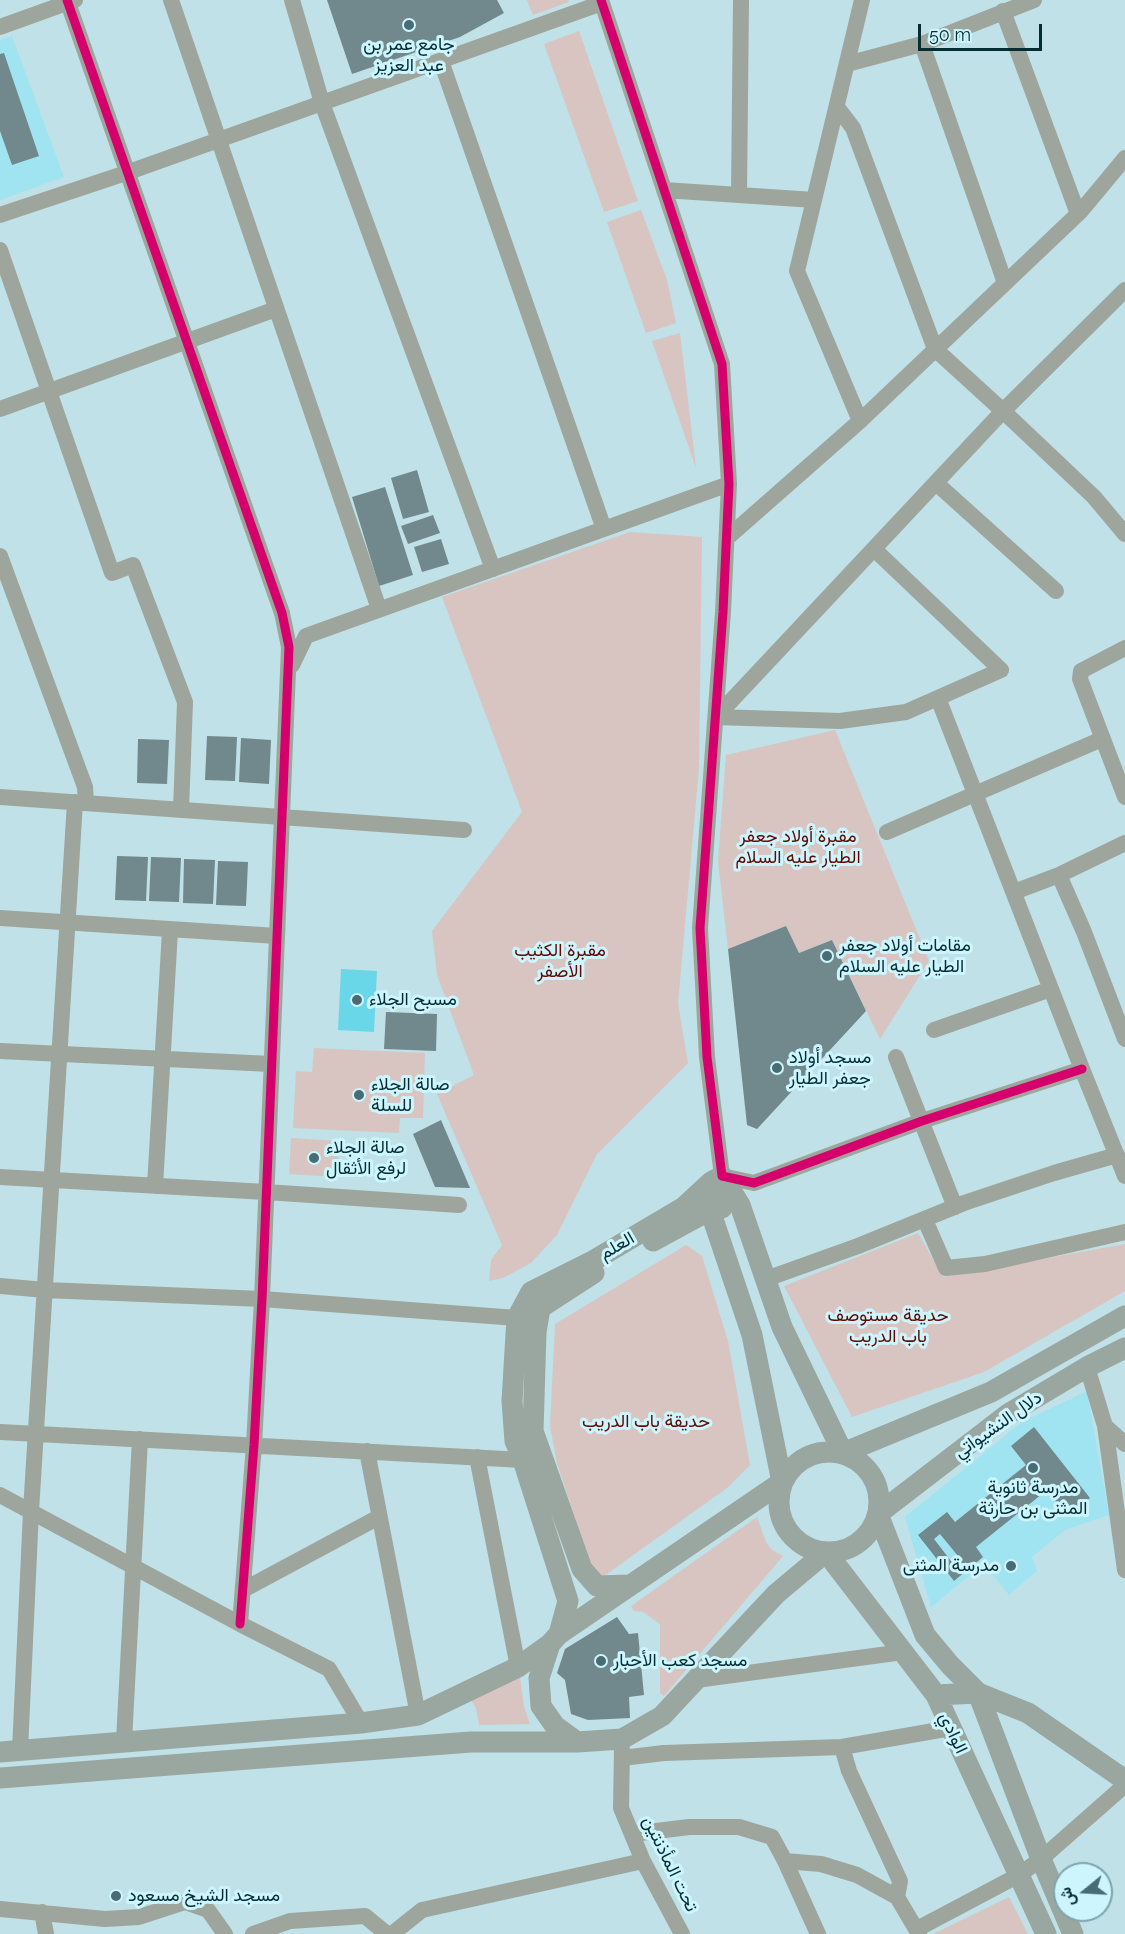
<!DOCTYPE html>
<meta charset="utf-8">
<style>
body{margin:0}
#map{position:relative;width:1125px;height:1934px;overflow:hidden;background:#bfe1e7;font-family:Raleway,Vazirmatn,sans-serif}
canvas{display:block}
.north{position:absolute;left:1053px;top:1862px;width:60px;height:60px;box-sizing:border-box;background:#cdf5fd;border:2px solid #7ea5ad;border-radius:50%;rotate:252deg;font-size:16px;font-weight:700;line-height:24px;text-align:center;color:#072d34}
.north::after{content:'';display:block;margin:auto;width:21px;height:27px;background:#476c73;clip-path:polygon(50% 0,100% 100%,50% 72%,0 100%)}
.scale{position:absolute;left:918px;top:24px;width:124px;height:27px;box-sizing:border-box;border:3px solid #072d34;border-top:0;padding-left:8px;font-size:18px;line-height:21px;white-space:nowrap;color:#072d34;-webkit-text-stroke:4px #cdf5fd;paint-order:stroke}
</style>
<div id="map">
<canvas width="1125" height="1934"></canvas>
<div class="north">ش</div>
<div class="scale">50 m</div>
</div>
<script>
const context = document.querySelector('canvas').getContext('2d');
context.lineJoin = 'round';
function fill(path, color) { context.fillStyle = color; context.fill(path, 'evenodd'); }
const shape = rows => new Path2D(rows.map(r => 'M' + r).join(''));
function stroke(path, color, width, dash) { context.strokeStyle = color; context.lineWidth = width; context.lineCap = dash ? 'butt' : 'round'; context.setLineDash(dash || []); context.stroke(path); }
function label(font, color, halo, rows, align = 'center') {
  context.font = font + ' Raleway,Vazirmatn,sans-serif'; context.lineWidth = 6; context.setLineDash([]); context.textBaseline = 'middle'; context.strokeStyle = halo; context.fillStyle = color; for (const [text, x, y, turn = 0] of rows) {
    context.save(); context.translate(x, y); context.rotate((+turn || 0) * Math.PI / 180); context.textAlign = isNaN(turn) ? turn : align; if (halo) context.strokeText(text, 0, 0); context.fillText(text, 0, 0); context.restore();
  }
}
const built = shape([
 [12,36,64,177,0,200,0,40],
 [1087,1391,1109,1515,1065,1530,1032,1557,1037,1571,1009,1595,984,1564,931,1607,905,1517,1022,1422]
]);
const green = shape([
 [527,0,568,0,569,2,533,15],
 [579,31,638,201,604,212,544,44],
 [641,210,667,280,676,323,646,333,607,222],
 [680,333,696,468,652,341],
 [630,532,702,537,699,768,678,1003,688,1063,597,1154,557,1235,531,1263,503,1278,489,1281,491,1260,502,1245,437,1094,474,1075,437,975,432,931,522,812,442,597],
 [835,730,929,961,880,1039,832,940,799,953,786,926,728,949,718,861,726,755],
 [314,1048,425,1053,423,1118,400,1118,399,1133,293,1128,296,1071,312,1072],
 [291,1138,339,1141,337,1177,289,1174],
 [918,1233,943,1277,1125,1244,1125,1291,984,1372,852,1417,784,1286],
 [686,1245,702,1256,728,1341,750,1465,727,1488,604,1576,592,1570,557,1463,550,1426,555,1324],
 [757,1517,766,1542,772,1550,783,1556,664,1696,660,1693,660,1624,643,1612,634,1611,631,1606],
 [520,1677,524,1707,530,1724,479,1725,476,1708,471,1700],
 [1009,1897,1028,1934,933,1934]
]);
const water = shape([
 [341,969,377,971,374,1032,338,1030]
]);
const building = shape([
 [327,0,497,0,504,13,460,37,352,74],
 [4,53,39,156,12,165,0,131,0,54],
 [417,470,429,512,403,519,391,478],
 [385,487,413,575,379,586,352,497],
 [433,515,440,533,408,544,401,526],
 [441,539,449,564,422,572,414,547],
 [207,736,237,737,235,781,205,780],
 [241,738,271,740,269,784,239,782],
 [138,739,169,740,167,784,137,783],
 [117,856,148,857,146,901,115,900],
 [151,857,181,858,179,902,149,901],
 [184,859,215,860,213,904,183,903],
 [218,861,248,862,246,906,216,905],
 [786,926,799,953,832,940,866,1011,757,1129,747,1125,728,949],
 [386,1012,437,1014,436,1051,384,1049],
 [441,1120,470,1188,435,1187,413,1134],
 [1034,1427,1090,1498,1068,1516,1047,1490,976,1547,983,1557,954,1581,918,1535,947,1512,955,1522,1026,1465,1011,1446],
 [940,1534,958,1556,951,1561,934,1539],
 [617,1617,629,1634,638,1633,644,1695,629,1697,630,1718,588,1720,571,1714,565,1680,557,1673,565,1649]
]);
const minor = shape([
 [67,0,282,613,289,647,262,1299,254,1445,240,1624],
 [171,0,379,609],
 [292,0,322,103,493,569],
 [601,0,722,364,729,484,723,612,700,928,707,1057,722,1176,754,1183,922,1121,1082,1069],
 [1003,11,1078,214],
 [0,27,75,0],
 [922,44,1005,283],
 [441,61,604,529],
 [847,64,922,44,1034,0],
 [837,107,853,128,935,349,1003,411,1094,497,1125,534],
 [664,190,814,200],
 [739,195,741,0],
 [0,215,126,173,602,3],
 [0,250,112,573,133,565,185,702,181,810],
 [0,409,276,309],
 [860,421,797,271,862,0],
 [936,483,1056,591],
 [727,538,860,421,1081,211,1125,158],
 [0,556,85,787,86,803],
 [1125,648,1081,671,1080,679,1125,797],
 [292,665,306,636,729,484],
 [938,698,1082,1069,1125,1176],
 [716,717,1003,411,1125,290],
 [716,717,840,721,906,712,1001,670,874,549],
 [0,797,464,830],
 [887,832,1102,739],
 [1059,875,1084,932,1125,1039],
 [1014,892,1059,875,1125,843],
 [0,918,277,936],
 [934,1030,1051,989],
 [0,1051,271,1064],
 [896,1057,955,1207],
 [0,1177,266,1192,459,1205],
 [155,1186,170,931],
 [925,1220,946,1268,985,1264,1125,1232],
 [766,1279,858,1246,964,1203,1054,1173,1117,1155],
 [0,1286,45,1290,262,1299,517,1318],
 [1087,1367,1105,1426,1125,1570],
 [1105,1426,1125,1444],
 [0,1432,523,1460],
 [367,1451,418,1715],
 [477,1457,518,1667],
 [0,1495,240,1624,329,1669,361,1723],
 [243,1590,379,1517],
 [696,1680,903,1652],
 [124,1741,140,1439],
 [842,1747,849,1771,900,1881,897,1897],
 [622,1749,621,1808,643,1861,682,1934],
 [20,1750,31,1511,75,802],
 [622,1758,664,1753,842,1747,951,1728],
 [632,1834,689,1827,739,1827,772,1837,785,1861,821,1864,857,1875,897,1897,919,1934],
 [785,1861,818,1934],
 [0,1909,105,1919,139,1917,185,1902,208,1910,225,1934],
 [42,1912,46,1934],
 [917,1929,1019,1875,1041,1859,1125,1785],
 [253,1934,290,1921,365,1916,387,1934],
 [392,1934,422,1910,643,1861]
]);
const major = shape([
 [722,1176,740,1205,782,1327,843,1453,991,1392,1125,1316],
 [653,1241,710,1210,722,1208],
 [594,1273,540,1308,536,1332,533,1431,582,1569,597,1586,630,1585],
 [1125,1348,1087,1367,1008,1414,878,1514,925,1635,950,1665,978,1693,1028,1713,1125,1780],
 '779 1502a50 50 0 1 1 100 0a50 50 0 1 1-100 0Z',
 [559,1634,568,1601,523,1460,515,1441,512,1401,517,1318,531,1292,591,1262,684,1207,711,1182,722,1176],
 [550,1644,539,1678,541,1706,555,1726,577,1742],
 [936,1695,978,1693,1041,1859,1073,1934],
 [0,1752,361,1723,418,1715,518,1667,550,1644,559,1634,782,1482,752,1335,710,1210,722,1176],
 [0,1778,471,1742,577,1742,622,1739,662,1716,776,1594,826,1552,936,1695,1046,1934]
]);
const cycleway = shape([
 [67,0,282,613,289,647,262,1299,254,1445,240,1624],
 [601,0,722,364,729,484,723,612,700,928,707,1057,722,1176,754,1183,922,1121,1082,1069]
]);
const markers = [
 [409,25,6,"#476c73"],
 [827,956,6,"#476c73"],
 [357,1000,6,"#476c73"],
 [777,1068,6,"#476c73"],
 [359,1095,6,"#476c73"],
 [314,1158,6,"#476c73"],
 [1033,1468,6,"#476c73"],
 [1011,1566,6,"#476c73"],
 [601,1661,6,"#476c73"],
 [116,1896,6,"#476c73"]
];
const poiNames = [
 ["جامع عمر بن",409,45,"center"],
 ["عبد العزيز",409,66,"center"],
 ["مقامات أولاد جعفر",839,946],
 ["الطيار عليه السلام",839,967],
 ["مسبح الجلاء",369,1000],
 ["مسجد أولاد",789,1058],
 ["جعفر الطيار",789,1079],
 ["صالة الجلاء",371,1085],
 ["للسلة",371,1106],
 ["صالة الجلاء",326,1148],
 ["لرفع الأثقال",326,1169],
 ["مدرسة ثانوية",1033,1488,"center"],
 ["المثنى بن حارثة",1033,1509,"center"],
 ["مدرسة المثنى",999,1566,"right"],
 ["مسجد كعب الأحبار",613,1661],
 ["مسجد الشيخ مسعود",128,1896]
];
const parkNames = [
 ["مقبرة أولاد جعفر",798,837],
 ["الطيار عليه السلام",798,858],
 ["مقبرة الكثيب",560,951],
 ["الأصفر",560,972],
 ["حديقة مستوصف",888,1316],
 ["باب الدريب",888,1337],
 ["حديقة باب الدريب",646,1422]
];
const streetNames = [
 ["العلم",617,1246,-30],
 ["دلال النشيواتي",998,1425,-35],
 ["الوادي",953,1733,65],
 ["تحت المأذنتين",670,1864,64]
];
fill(built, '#a1e4f1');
fill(green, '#d8c5c1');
fill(water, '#6ad7e8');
fill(building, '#71888c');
stroke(minor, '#9ea59c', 16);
stroke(major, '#9aa6a0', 21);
stroke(cycleway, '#d6006c', 9);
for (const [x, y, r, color] of markers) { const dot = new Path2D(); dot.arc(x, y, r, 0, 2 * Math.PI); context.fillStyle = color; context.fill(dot); stroke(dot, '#cdf5fd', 2); }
label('18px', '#072d34', '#cdf5fd', poiNames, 'left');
label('18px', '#610902', '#cdf5fd', parkNames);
label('18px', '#072d34', '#cdf5fd', streetNames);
</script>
